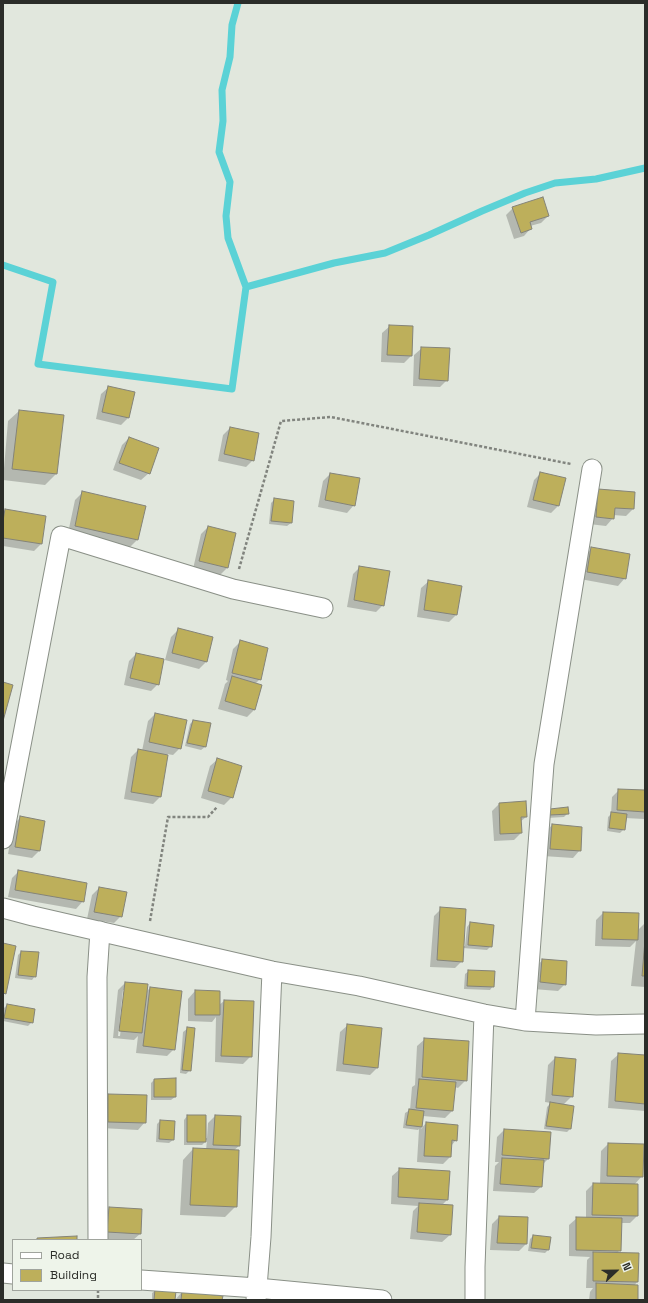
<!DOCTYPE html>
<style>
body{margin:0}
#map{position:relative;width:648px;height:1303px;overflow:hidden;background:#e1e7dd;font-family:"Space Grotesk",sans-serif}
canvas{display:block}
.frame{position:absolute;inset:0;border:4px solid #2b2d29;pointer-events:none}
.legend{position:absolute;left:12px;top:1239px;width:130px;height:52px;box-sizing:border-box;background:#eef4ea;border:1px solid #a0a49d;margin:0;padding:5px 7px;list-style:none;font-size:12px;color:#2b2d29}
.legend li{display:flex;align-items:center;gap:8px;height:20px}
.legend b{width:20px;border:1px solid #a0a49d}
.north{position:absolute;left:596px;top:1251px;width:40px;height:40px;-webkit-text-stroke:3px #eef4ea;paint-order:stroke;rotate:68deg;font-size:11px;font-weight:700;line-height:16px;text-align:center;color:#2b2d29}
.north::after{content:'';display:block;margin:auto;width:14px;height:18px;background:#2b2d29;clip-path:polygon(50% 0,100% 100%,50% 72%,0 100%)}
</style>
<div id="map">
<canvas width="648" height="1303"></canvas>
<div class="frame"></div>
<ul class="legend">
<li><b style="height:5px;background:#fff"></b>Road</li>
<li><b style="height:11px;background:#bdaf5b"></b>Building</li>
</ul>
<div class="north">N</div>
</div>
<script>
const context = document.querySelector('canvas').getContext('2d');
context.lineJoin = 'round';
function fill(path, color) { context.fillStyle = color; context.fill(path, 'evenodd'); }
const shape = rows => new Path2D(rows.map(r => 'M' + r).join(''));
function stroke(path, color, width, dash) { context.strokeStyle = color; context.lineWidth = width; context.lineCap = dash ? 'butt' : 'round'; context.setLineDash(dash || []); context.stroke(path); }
const shadow = shape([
 [513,208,548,216,541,223,530,226,531,228,524,236,514,239,506,215],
 [390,326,411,356,404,363,381,362,382,333],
 [422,348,447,380,440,387,413,386,414,355],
 [109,387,128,418,121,425,96,419,101,394],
 [19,411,63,415,56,474,45,485,3,480,8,421],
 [230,428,253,460,246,467,218,461,223,435],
 [129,438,149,473,141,480,113,470,122,445],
 [541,473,558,506,551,513,527,507,534,480],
 [330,474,354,505,347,513,318,507,323,481],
 [598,490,633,509,626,516,613,515,613,518,606,526,589,524],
 [83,492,137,540,130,547,68,533,75,500],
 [275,499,293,502,291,523,287,526,269,524,271,503],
 [5,510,41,544,34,551,3,546,3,512],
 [208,527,235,534,227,568,220,575,193,569,201,534],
 [592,548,625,578,618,586,580,579,585,555],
 [360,567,383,605,376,612,347,607,353,574],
 [429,581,456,615,449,622,417,617,421,588],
 [178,630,206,662,199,669,165,660,171,637],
 [240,642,260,679,255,684,261,685,254,710,247,717,218,709,225,684,228,681,226,680,233,649],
 [136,654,158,684,151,691,124,685,129,661],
 [155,714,180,748,173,755,167,754,160,797,153,804,124,799,131,757,138,750,142,751,148,721],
 [193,721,210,724,205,747,201,750,185,746,190,724],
 [218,759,232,797,224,805,201,798,210,766],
 [619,790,645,791,645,818,644,819,625,818,624,829,620,833,607,831,608,817,611,814,612,797],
 [525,803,526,817,520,822,521,833,514,840,494,841,492,811,499,804],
 [551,810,568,813,564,817,547,818],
 [21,817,44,821,39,851,32,858,8,854,13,825],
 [552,825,580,850,573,858,543,856,545,833],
 [19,871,83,901,76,909,8,897,12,878],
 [99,888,121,916,114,923,87,919,92,895],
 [441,909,463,946,465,946,467,927,470,923,491,946,487,950,463,948,462,961,455,968,430,967,434,916],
 [603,913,637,931,645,923,645,987,631,986,636,941,630,947,595,946,596,920],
 [21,952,35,976,32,980,15,978,18,955],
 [543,960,565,984,558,991,533,989,535,967],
 [469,971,493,986,490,990,464,989,465,974],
 [125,983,146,992,150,988,174,1049,167,1056,136,1053,138,1036,134,1040,113,1038,118,990],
 [123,990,125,990,120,1036,118,1036],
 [195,991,219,1005,224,1001,251,1056,243,1064,215,1062,216,1017,212,1022,188,1021,188,999],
 [7,1005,32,1022,28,1026,3,1021,4,1008],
 [348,1025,377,1068,370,1075,336,1071,340,1032],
 [187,1029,190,1070,186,1074,180,1073,183,1032],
 [425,1039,466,1080,458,1088,455,1087,452,1111,445,1118,423,1116,421,1129,426,1123,456,1140,451,1146,450,1157,443,1164,417,1162,419,1129,418,1130,403,1128,405,1113,410,1110,412,1087,415,1085,417,1046],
 [619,1054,645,1056,645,1111,608,1108,611,1061],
 [555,1058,572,1096,563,1105,570,1129,567,1132,544,1129,547,1107,551,1103,545,1102,548,1065],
 [154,1080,175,1097,171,1100,151,1100,151,1083],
 [109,1095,145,1122,138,1130,101,1128,102,1102],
 [187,1116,205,1138,207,1138,208,1123,215,1116,239,1146,233,1151,236,1206,225,1217,180,1215,183,1160,193,1149,206,1150,207,1140,202,1145,184,1145,184,1120],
 [160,1121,173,1140,169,1143,156,1142,157,1124],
 [504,1130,549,1158,543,1164,542,1186,534,1193,493,1191,495,1166,499,1162,495,1162,497,1137],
 [608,1144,642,1176,634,1185,637,1216,630,1223,621,1223,620,1250,617,1253,637,1282,634,1286,637,1300,589,1300,590,1292,593,1288,586,1288,587,1260,590,1257,569,1256,569,1225,577,1218,586,1218,586,1191,593,1184,600,1184,601,1151],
 [400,1169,447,1200,441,1206,450,1235,442,1242,410,1239,413,1211,418,1206,391,1204,392,1176],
 [109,1208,141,1210,140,1234,133,1240,100,1239,102,1215],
 [499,1217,527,1218,526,1244,519,1251,490,1250,492,1224],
 [533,1236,548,1250,545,1253,528,1251,530,1239],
 [156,1290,174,1300,152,1300,152,1293],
 [182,1292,221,1300,175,1300]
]);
const stream = shape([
 [238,3,232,25,230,57,222,90,223,121,219,152,230,182,226,216,228,238,246,287],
 [3,265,53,282,38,364,232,389,246,287,334,263,385,253,429,235,482,211,525,193,555,183,596,179,645,168]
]);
const building = shape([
 [543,197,549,216,530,222,532,229,521,233,512,207,543,197],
 [389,325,413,326,412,356,387,355,389,325],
 [421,347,450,348,448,381,419,379,421,347],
 [108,386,135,392,129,418,102,412,108,386],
 [19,410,64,415,57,474,12,469,19,410],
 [230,427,259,433,254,461,224,454,230,427],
 [129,437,159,448,150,474,119,463,129,437],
 [540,472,566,478,559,506,533,500,540,472],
 [330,473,360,478,355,506,325,500,330,473],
 [598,489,635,492,634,509,615,508,614,519,596,517,598,489],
 [82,491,146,506,138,540,75,526,82,491],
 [274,498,294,501,292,523,271,521,274,498],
 [5,509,46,516,42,544,3,538,3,521,5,509],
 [208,526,236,533,228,568,199,561,208,526],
 [591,547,630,554,626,579,587,572,591,547],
 [359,566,390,571,384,606,354,600,359,566],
 [428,580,462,586,457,615,424,610,428,580],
 [178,628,213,637,207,662,172,653,178,628],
 [240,640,268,648,261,680,232,673,240,640],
 [136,653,164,659,159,685,130,678,136,653],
 [232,676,262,685,255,710,225,701,232,676],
 [3,682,13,685,3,721,3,682],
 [155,713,187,720,181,749,149,742,155,713],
 [193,720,211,723,206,747,187,743,193,720],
 [138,749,168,755,161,797,131,792,138,749],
 [217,758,242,766,233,798,208,791,217,758],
 [618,789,645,790,645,812,617,810,618,789],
 [526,801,527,817,521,817,522,833,500,834,499,803,526,801],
 [568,807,569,814,550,815,550,809,568,807],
 [611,812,627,814,625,830,609,828,611,812],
 [20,816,45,821,40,851,15,847,20,816],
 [552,824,582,827,581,851,550,849,552,824],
 [18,870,87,883,84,902,15,890,18,870],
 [99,887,127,892,122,917,94,912,99,887],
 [440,907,466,909,463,962,437,960,440,907],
 [603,912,639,913,638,940,602,939,603,912],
 [470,922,494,925,492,947,468,945,470,922],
 [645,940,645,976,642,976,645,940],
 [3,943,16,946,6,994,3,993,3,943],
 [21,951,39,952,36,977,18,975,21,951],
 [542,959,567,961,566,985,540,982,542,959],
 [468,970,495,971,494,987,467,986,468,970],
 [125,982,148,984,142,1033,119,1031,125,982],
 [150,987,182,991,175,1050,143,1046,150,987],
 [195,990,220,991,220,1015,195,1015,195,990],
 [224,1000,254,1001,252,1057,221,1056,224,1000],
 [7,1004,35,1009,33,1023,4,1018,7,1004],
 [347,1024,382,1028,378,1068,343,1064,347,1024],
 [187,1027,195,1028,191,1071,182,1070,187,1027],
 [424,1038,469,1041,467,1081,422,1077,424,1038],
 [618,1053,645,1055,645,1104,615,1101,618,1053],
 [555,1057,576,1059,573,1097,552,1095,555,1057],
 [176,1078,176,1097,154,1097,154,1079,176,1078],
 [419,1079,456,1082,453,1111,416,1108,419,1079],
 [108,1094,147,1095,146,1123,108,1122,108,1094],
 [550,1102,574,1106,571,1129,546,1126,550,1102],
 [409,1109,424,1111,422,1127,406,1125,409,1109],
 [187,1115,206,1115,206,1142,187,1142,187,1115],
 [215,1115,241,1116,240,1146,213,1145,215,1115],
 [160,1120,175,1121,174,1140,159,1139,160,1120],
 [426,1122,458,1125,457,1141,452,1140,451,1157,424,1156,426,1122],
 [504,1129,551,1132,549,1159,502,1155,504,1129],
 [608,1143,644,1144,643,1177,607,1176,608,1143],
 [193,1148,239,1150,237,1207,190,1205,193,1148],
 [502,1158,544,1160,542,1187,500,1184,502,1158],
 [399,1168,450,1171,448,1200,398,1197,399,1168],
 [593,1183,638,1184,638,1216,592,1215,593,1183],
 [419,1203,453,1205,451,1235,417,1232,419,1203],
 [109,1207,142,1209,141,1234,107,1232,109,1207],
 [499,1216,528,1217,527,1244,497,1243,499,1216],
 [576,1217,622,1218,621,1251,576,1250,576,1217],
 [533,1235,551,1237,549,1250,531,1248,533,1235],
 [77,1236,77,1240,37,1240,37,1238,77,1236],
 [593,1252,639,1253,638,1282,593,1281,593,1252],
 [596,1283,638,1285,638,1300,596,1300,596,1283],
 [155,1289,176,1291,175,1300,154,1300,155,1289],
 [182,1291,223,1296,222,1300,181,1300,182,1291]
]);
const path = shape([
 [239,569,281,421,331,417,571,464],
 [150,921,168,817,208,817,217,807],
 [98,1290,98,1300]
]);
const minor = shape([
 [3,839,61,536,233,589,323,608],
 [3,908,33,916,272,971,359,986,484,1014,525,1021,596,1025,645,1024],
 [525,1021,544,764,592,469],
 [98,1240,97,977,100,931],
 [3,1273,13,1274],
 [141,1280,257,1288,382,1300],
 [256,1300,261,1237,272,971],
 [475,1300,475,1267,484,1014]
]);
fill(shadow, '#0003');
stroke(stream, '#5bd2d6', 7);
fill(building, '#bdaf5b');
stroke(building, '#848378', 1);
stroke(minor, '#8a9087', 21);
stroke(path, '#81847e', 2.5, [3, 2]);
stroke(minor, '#fff', 19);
</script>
